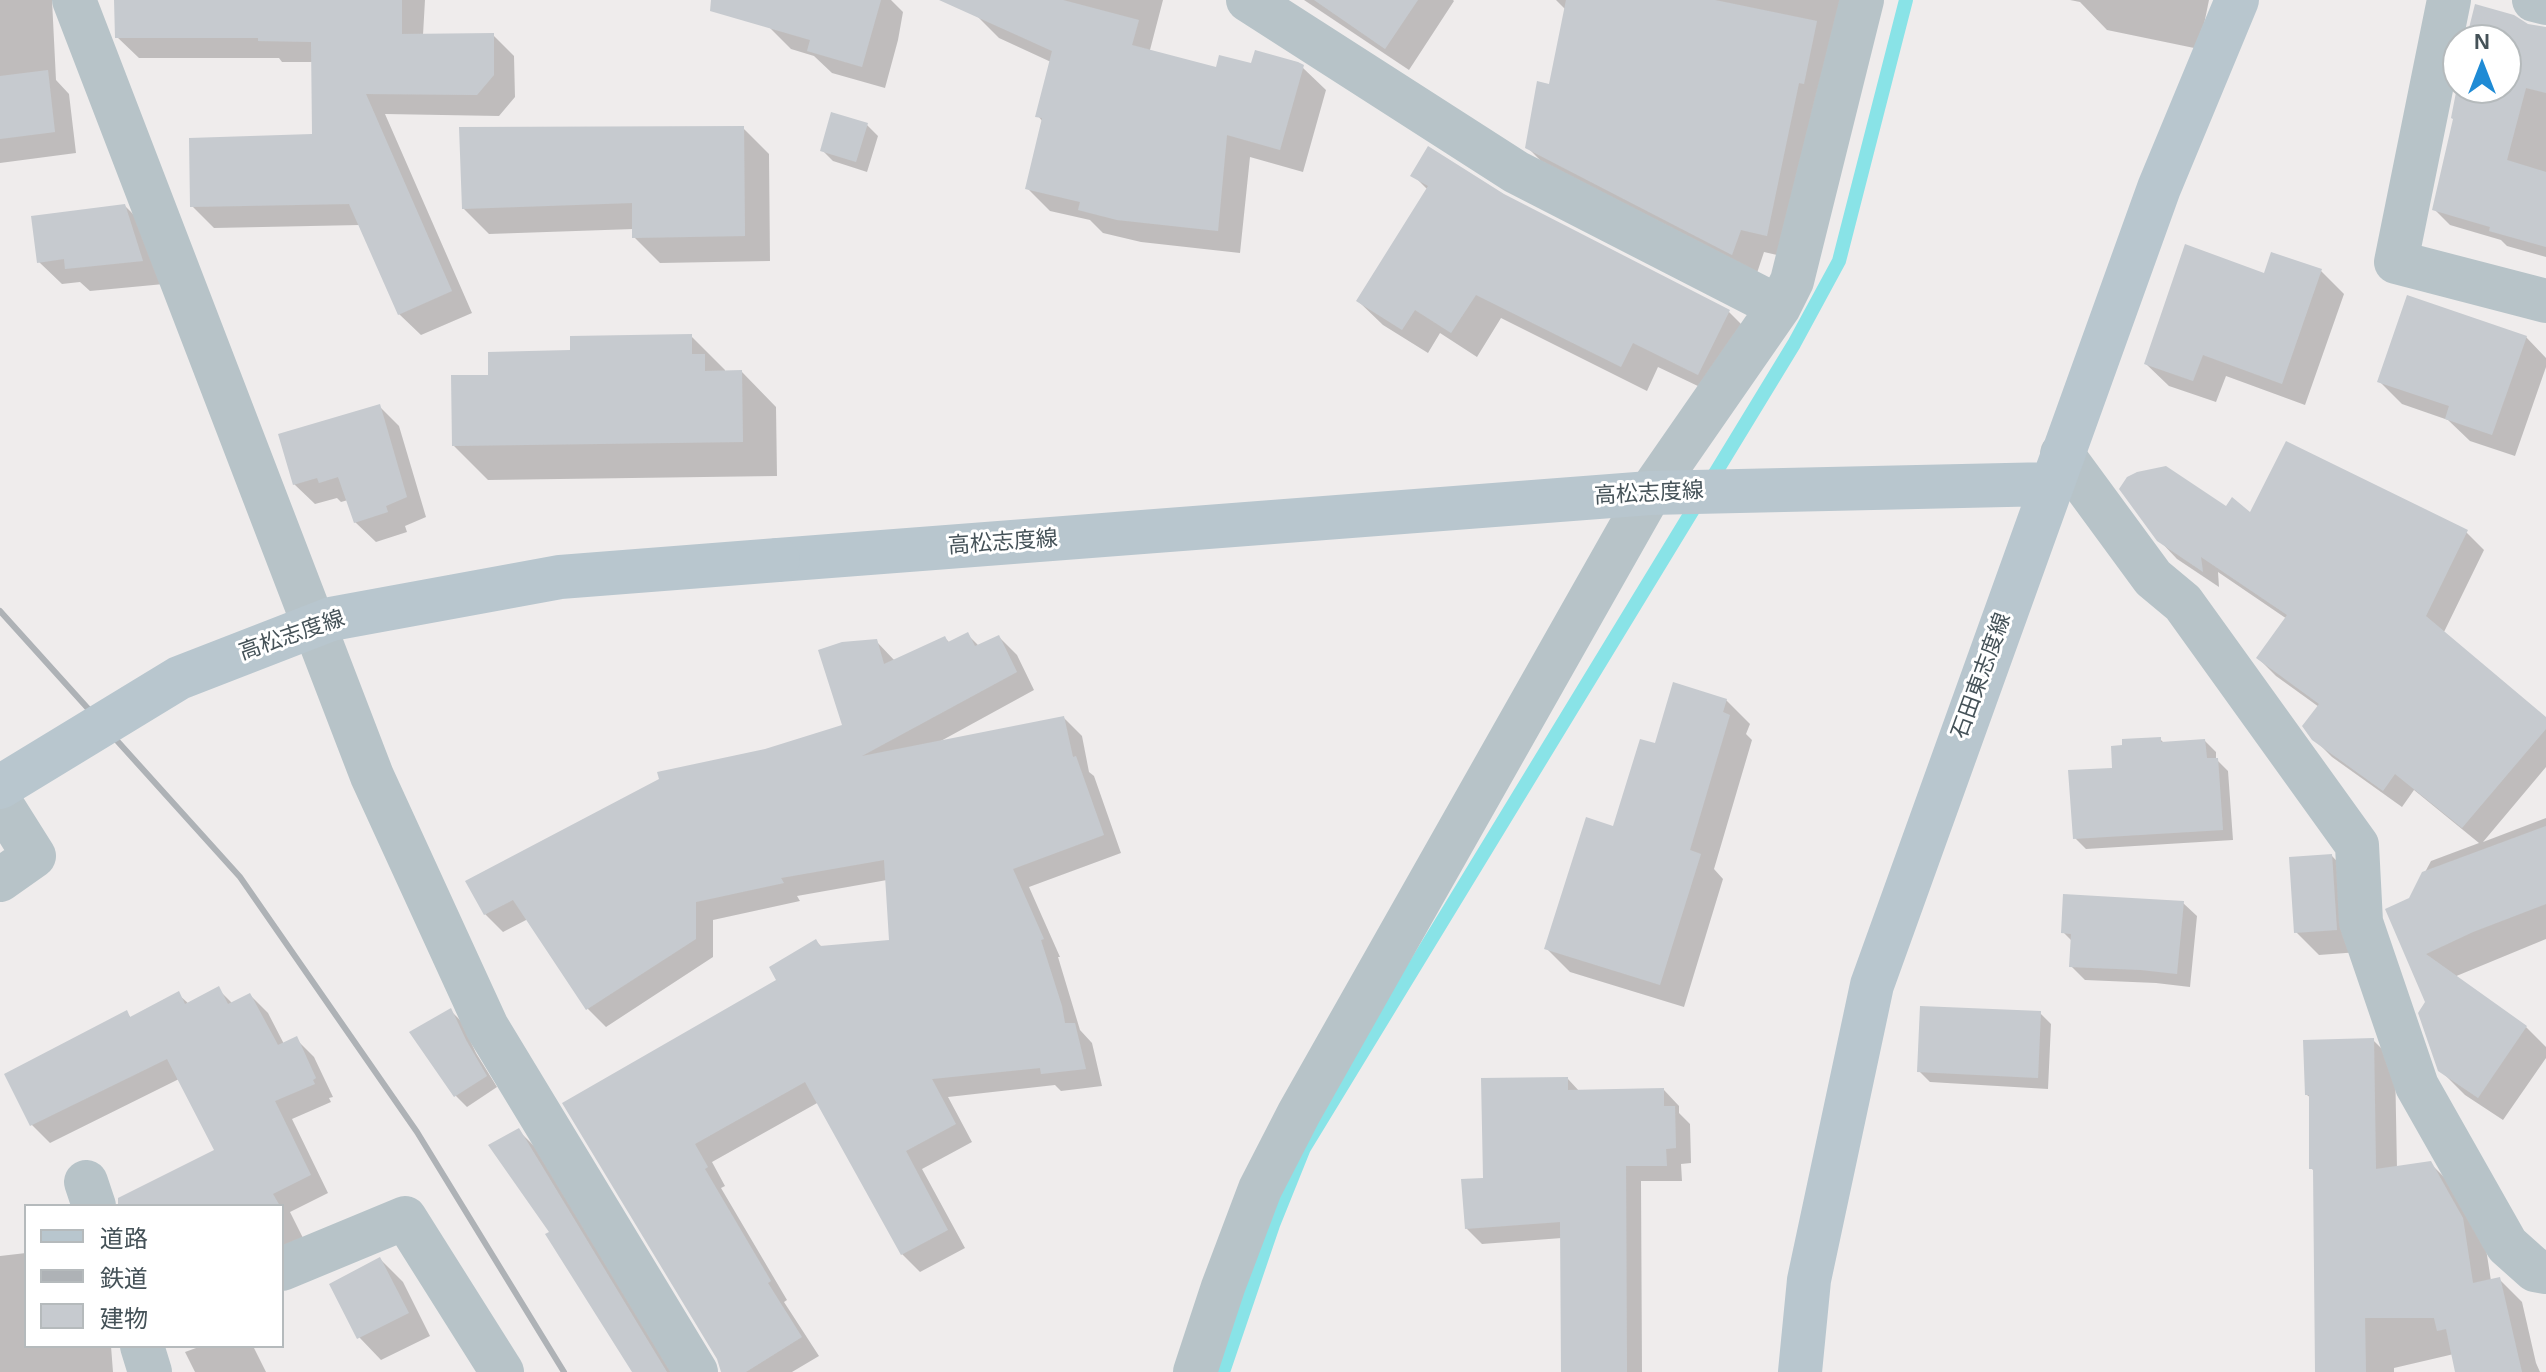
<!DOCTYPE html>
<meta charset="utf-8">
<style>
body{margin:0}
#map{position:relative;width:2546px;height:1372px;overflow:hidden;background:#efecec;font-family:Helvetica,"Noto Sans JP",sans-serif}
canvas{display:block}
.legend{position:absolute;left:24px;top:1204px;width:260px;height:144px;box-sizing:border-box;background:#fff;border:2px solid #b5babc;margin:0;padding:10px 14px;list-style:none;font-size:24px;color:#455258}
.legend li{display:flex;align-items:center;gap:16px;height:40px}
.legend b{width:40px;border:2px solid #b5babc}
.north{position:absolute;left:2442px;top:24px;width:80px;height:80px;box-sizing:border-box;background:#fff;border:2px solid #b5babc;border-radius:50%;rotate:0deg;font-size:22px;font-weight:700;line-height:32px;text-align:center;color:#455258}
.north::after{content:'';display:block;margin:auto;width:28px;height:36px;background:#1f8bd5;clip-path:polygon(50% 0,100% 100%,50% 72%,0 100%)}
</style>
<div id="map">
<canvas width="2546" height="1372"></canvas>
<ul class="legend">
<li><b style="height:10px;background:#b8c6ce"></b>道路</li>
<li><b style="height:10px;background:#aeb2b6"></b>鉄道</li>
<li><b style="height:22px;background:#c6cacf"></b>建物</li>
</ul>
<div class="north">N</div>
</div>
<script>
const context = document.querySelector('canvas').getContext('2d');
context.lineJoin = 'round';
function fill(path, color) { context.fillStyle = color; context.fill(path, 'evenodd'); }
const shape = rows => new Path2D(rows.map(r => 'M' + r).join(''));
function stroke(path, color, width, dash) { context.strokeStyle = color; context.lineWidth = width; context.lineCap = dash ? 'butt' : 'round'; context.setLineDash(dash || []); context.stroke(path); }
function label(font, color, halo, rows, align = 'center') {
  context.font = font + ' Helvetica,"Noto Sans JP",sans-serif'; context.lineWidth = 6; context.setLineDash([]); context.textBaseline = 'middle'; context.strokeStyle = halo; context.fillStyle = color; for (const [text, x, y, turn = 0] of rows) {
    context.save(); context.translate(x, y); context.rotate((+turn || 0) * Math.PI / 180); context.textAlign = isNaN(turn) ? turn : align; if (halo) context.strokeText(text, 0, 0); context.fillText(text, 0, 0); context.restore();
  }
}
const shadow = shape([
 [0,0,55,0,52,0,56,80,69,94,76,153,0,163],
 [117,0,425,0,423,35,493,35,514,56,515,97,499,116,385,114,472,313,421,335,399,314,360,225,214,228,192,206,314,136,313,62,282,62,279,58,139,58,117,37],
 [776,0,891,0,903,12,898,40,885,88,832,73,814,56,791,49,768,26],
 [983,0,1163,0,1144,73,1253,66,1302,67,1326,90,1303,172,1250,157,1240,253,1141,242,1103,233,1090,220,1050,211,1027,188,1043,122,1038,116,1051,62,999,38,976,15],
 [1304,0,1453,0,1454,1,1409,70],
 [1556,0,1847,0,1790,258,1764,252,1756,276,1551,171,1527,147,1550,86,1566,10],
 [2070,0,2209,0,2199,49,2107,30,2080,2],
 [2527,26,2546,29,2546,257,2507,246,2501,240,2450,225,2434,209,2455,120,2459,88,2506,88,2506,40,2469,40],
 [867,125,878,136,867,172,833,161,822,150],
 [743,128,769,154,770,261,660,263,634,237,634,229,489,234,463,208],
 [1413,175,1503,196,1729,312,1754,337,1723,398,1658,367,1647,391,1501,318,1477,357,1440,333,1428,353,1383,325,1358,301,1428,190],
 [125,206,148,229,164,284,90,291,80,282,62,284,39,262],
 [2321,271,2344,294,2305,405,2226,376,2216,402,2169,386,2146,364,2266,275],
 [691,336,725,370,725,373,742,372,776,407,777,476,488,480,454,446,490,376,572,352],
 [2526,337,2546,358,2546,367,2515,456,2470,441,2448,420,2402,404,2379,381],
 [379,406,399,426,426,517,405,526,407,532,376,542,355,522,348,500,341,502,337,498,315,504,294,484],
 [2227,509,2251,515,2466,532,2484,550,2443,634,2546,721,2546,767,2483,842,2546,818,2546,939,2454,977,2526,1027,2546,1047,2546,1058,2503,1120,2465,1095,2440,1070,2410,900,2431,861,2479,843,2414,790,2402,807,2332,757,2314,739,2319,707,2276,676,2258,658,2287,619,2218,572,2219,587,2177,559,2159,540],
 [968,635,979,646,999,637,1017,655,1034,690,939,742,1064,718,1082,736,1089,772,1094,776,1121,853,1029,887,1060,957,1058,957,1080,1030,1092,1043,1102,1086,1061,1091,1055,1085,948,1097,972,1142,922,1169,965,1248,920,1272,902,1254,819,1102,712,1162,725,1186,721,1188,787,1300,784,1302,819,1356,792,1372,723,1372,719,1358,565,1103,779,981,816,941,822,947,891,942,887,880,797,896,800,901,713,920,713,957,606,1027,588,1009,528,919,503,932,485,914,766,751,844,727,876,641,895,661,945,638,950,643],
 [1726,700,1750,724,1746,734,1752,740,1714,869,1723,879,1684,1007,1570,972,1547,949,1614,828,1656,745],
 [2160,739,2165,744,2205,741,2216,752,2216,759,2228,771,2233,840,2086,849,2075,838],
 [2332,856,2354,879,2359,952,2319,955,2296,932],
 [2183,903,2197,916,2190,987,2156,983,2085,980,2071,966,2073,942,2063,932],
 [218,989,233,1004,250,995,268,1013,284,1044,296,1039,314,1057,333,1097,329,1098,331,1102,292,1119,328,1193,290,1212,308,1248,282,1261,282,1206,128,1206,216,1151,179,1079,50,1143,32,1125,7,1075,127,1013,132,1019,178,994,189,1004],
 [450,1010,461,1021,476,1053,497,1087,467,1107,456,1096,411,1033],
 [2040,1013,2051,1024,2048,1089,1930,1082,1919,1071],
 [2373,1040,2395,1062,2397,1168,2430,1163,2453,1186,2485,1242,2491,1281,2499,1279,2522,1302,2536,1363,2540,1372,2457,1372,2454,1354,2394,1368,2394,1372,2318,1372,2315,1172,2311,1168,2311,1098,2307,1095],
 [1568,1079,1580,1092,1664,1090,1679,1106,1679,1113,1690,1124,1691,1163,1681,1164,1682,1181,1641,1181,1642,1372,1563,1372,1562,1238,1482,1244,1466,1228,1485,1180],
 [518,1130,536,1148,672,1372,634,1372,552,1233],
 [26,1253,26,1346,111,1346,113,1372,0,1372,0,1256],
 [380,1259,403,1282,430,1336,381,1360,359,1337],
 [195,1346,253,1346,266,1372,195,1372,185,1352,196,1348]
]);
const stream = shape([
 [1223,1372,1273,1225,1304,1148,1794,344,1839,261,1906,0]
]);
const building = shape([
 [114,0,402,0,402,34,494,33,494,75,477,95,366,94,452,291,398,315,349,204,190,207,189,138,312,134,311,42,258,41,258,38,115,38],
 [711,0,881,0,862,67,807,51,810,40,710,11],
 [939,0,1063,0,1139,20,1132,45,1216,67,1219,55,1251,63,1255,50,1298,62,1304,65,1280,150,1227,135,1218,231,1117,220,1078,210,1080,202,1025,189,1042,118,1035,117,1052,51],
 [1314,0,1418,0,1385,49],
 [1566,0,1715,0,1817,21,1804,84,1799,83,1767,236,1741,230,1732,255,1525,148,1537,81,1549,84],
 [2475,4,2514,15,2528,24,2546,27,2546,93,2526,88,2507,160,2546,172,2546,247,2489,231,2490,227,2432,210,2453,119,2451,118,2458,82,2458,88,2506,88,2506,40,2466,40],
 [48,70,55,132,0,139,0,76],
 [831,112,868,123,856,162,820,151],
 [744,126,745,236,632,238,632,203,462,209,459,127],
 [1428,146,1504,194,1730,310,1698,375,1633,343,1621,367,1476,295,1451,333,1415,310,1402,330,1356,301,1428,186,1410,176],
 [125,204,143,261,65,269,64,259,37,263,31,216],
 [2185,244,2264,273,2271,252,2322,269,2282,384,2203,355,2193,381,2144,364],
 [2407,295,2527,336,2492,435,2445,419,2449,406,2377,382],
 [692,334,692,354,705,354,705,371,742,370,743,442,452,446,451,375,488,375,488,352,570,350,570,336],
 [380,404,407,497,386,506,388,512,354,523,338,477,319,483,317,478,293,485,278,434],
 [2286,441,2468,530,2426,616,2546,717,2546,729,2462,828,2395,774,2383,791,2312,740,2302,726,2319,704,2256,658,2287,615,2201,557,2203,572,2157,541,2119,489,2127,477,2137,472,2166,466,2226,506,2232,497,2250,512],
 [968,632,975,646,999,635,1017,672,862,756,1064,716,1073,757,1076,756,1104,835,1013,869,1044,939,1041,940,1062,1006,1065,1023,1075,1023,1086,1069,1041,1074,1040,1068,932,1079,956,1124,906,1151,948,1230,901,1255,805,1082,695,1144,708,1167,705,1169,771,1281,768,1283,802,1337,746,1372,721,1372,717,1359,562,1103,776,980,769,967,816,939,820,946,889,940,884,860,781,878,784,883,696,902,696,939,586,1010,513,900,484,915,465,881,659,779,657,772,765,749,842,725,818,650,842,642,877,639,884,664,945,636,948,642],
 [1673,682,1727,699,1723,712,1730,715,1690,850,1701,854,1660,985,1544,949,1586,817,1613,826,1640,739,1655,743],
 [2161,737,2161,742,2205,739,2207,758,2218,758,2223,830,2073,839,2068,770,2112,768,2111,746,2122,745,2122,739],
 [2546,826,2546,904,2473,932,2426,954,2527,1026,2478,1098,2438,1071,2418,1013,2425,1002,2385,909,2409,898,2422,872],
 [2332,854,2337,930,2294,933,2289,857],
 [2063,894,2184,901,2177,974,2141,970,2069,967,2071,934,2061,933],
 [219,986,228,1004,250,993,278,1045,297,1036,316,1078,313,1080,315,1084,275,1101,311,1175,273,1194,280,1206,118,1206,118,1198,214,1150,167,1059,30,1126,4,1074,127,1010,130,1017,179,991,185,1004],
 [1920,1006,2041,1011,2038,1078,1917,1072],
 [451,1008,466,1040,487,1076,454,1097,409,1032],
 [2374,1038,2376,1169,2431,1161,2463,1218,2473,1283,2500,1277,2522,1372,2455,1372,2446,1329,2437,1331,2434,1318,2365,1318,2366,1372,2315,1372,2313,1169,2309,1169,2309,1095,2305,1095,2303,1040],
 [1568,1077,1568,1090,1664,1088,1664,1106,1675,1106,1676,1148,1666,1149,1667,1166,1626,1166,1627,1372,1561,1372,1560,1222,1465,1229,1461,1179,1483,1178,1481,1078],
 [519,1128,667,1372,632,1372,545,1234,549,1232,488,1145],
 [380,1257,409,1313,357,1339,329,1284]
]);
const minor = shape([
 [74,0,372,776,487,1027,696,1372],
 [1248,0,1516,172,1779,307],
 [2449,0,2396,262,2546,301],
 [2534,0,2546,3],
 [2062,454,2153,578,2183,603,2357,845,2361,922,2417,1086,2507,1245,2535,1270,2546,1272],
 [0,802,34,856,0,880],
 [86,1182,94,1206],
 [282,1269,405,1218,502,1372],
 [142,1346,150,1372],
 [1195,1372,1223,1287,1260,1189,1299,1113,1650,493,1779,307,1792,281,1862,0]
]);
const secondary = shape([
 [778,560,1650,493,2051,484],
 [1800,1372,1809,1280,1872,985,2159,188,2237,0]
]);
const rail = shape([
 [0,611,240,877,417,1132,564,1372]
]);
const secondaryBridge = shape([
 [0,787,179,678,331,619,560,577,778,560]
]);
const streetNames = [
 ["高松志度線",1649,494,-3],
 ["高松志度線",1003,543,-4],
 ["高松志度線",292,636,-19],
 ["石田東志度線",1982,676,-70]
];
fill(shadow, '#0003');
stroke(stream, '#89e3e7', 14);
fill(building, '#c6cacf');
stroke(minor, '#b7c3c8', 44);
stroke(secondary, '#b8c6ce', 44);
stroke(rail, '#aeb2b6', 6);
stroke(secondaryBridge, '#b8c6ce', 44);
label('22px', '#455258', '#fff', streetNames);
</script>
